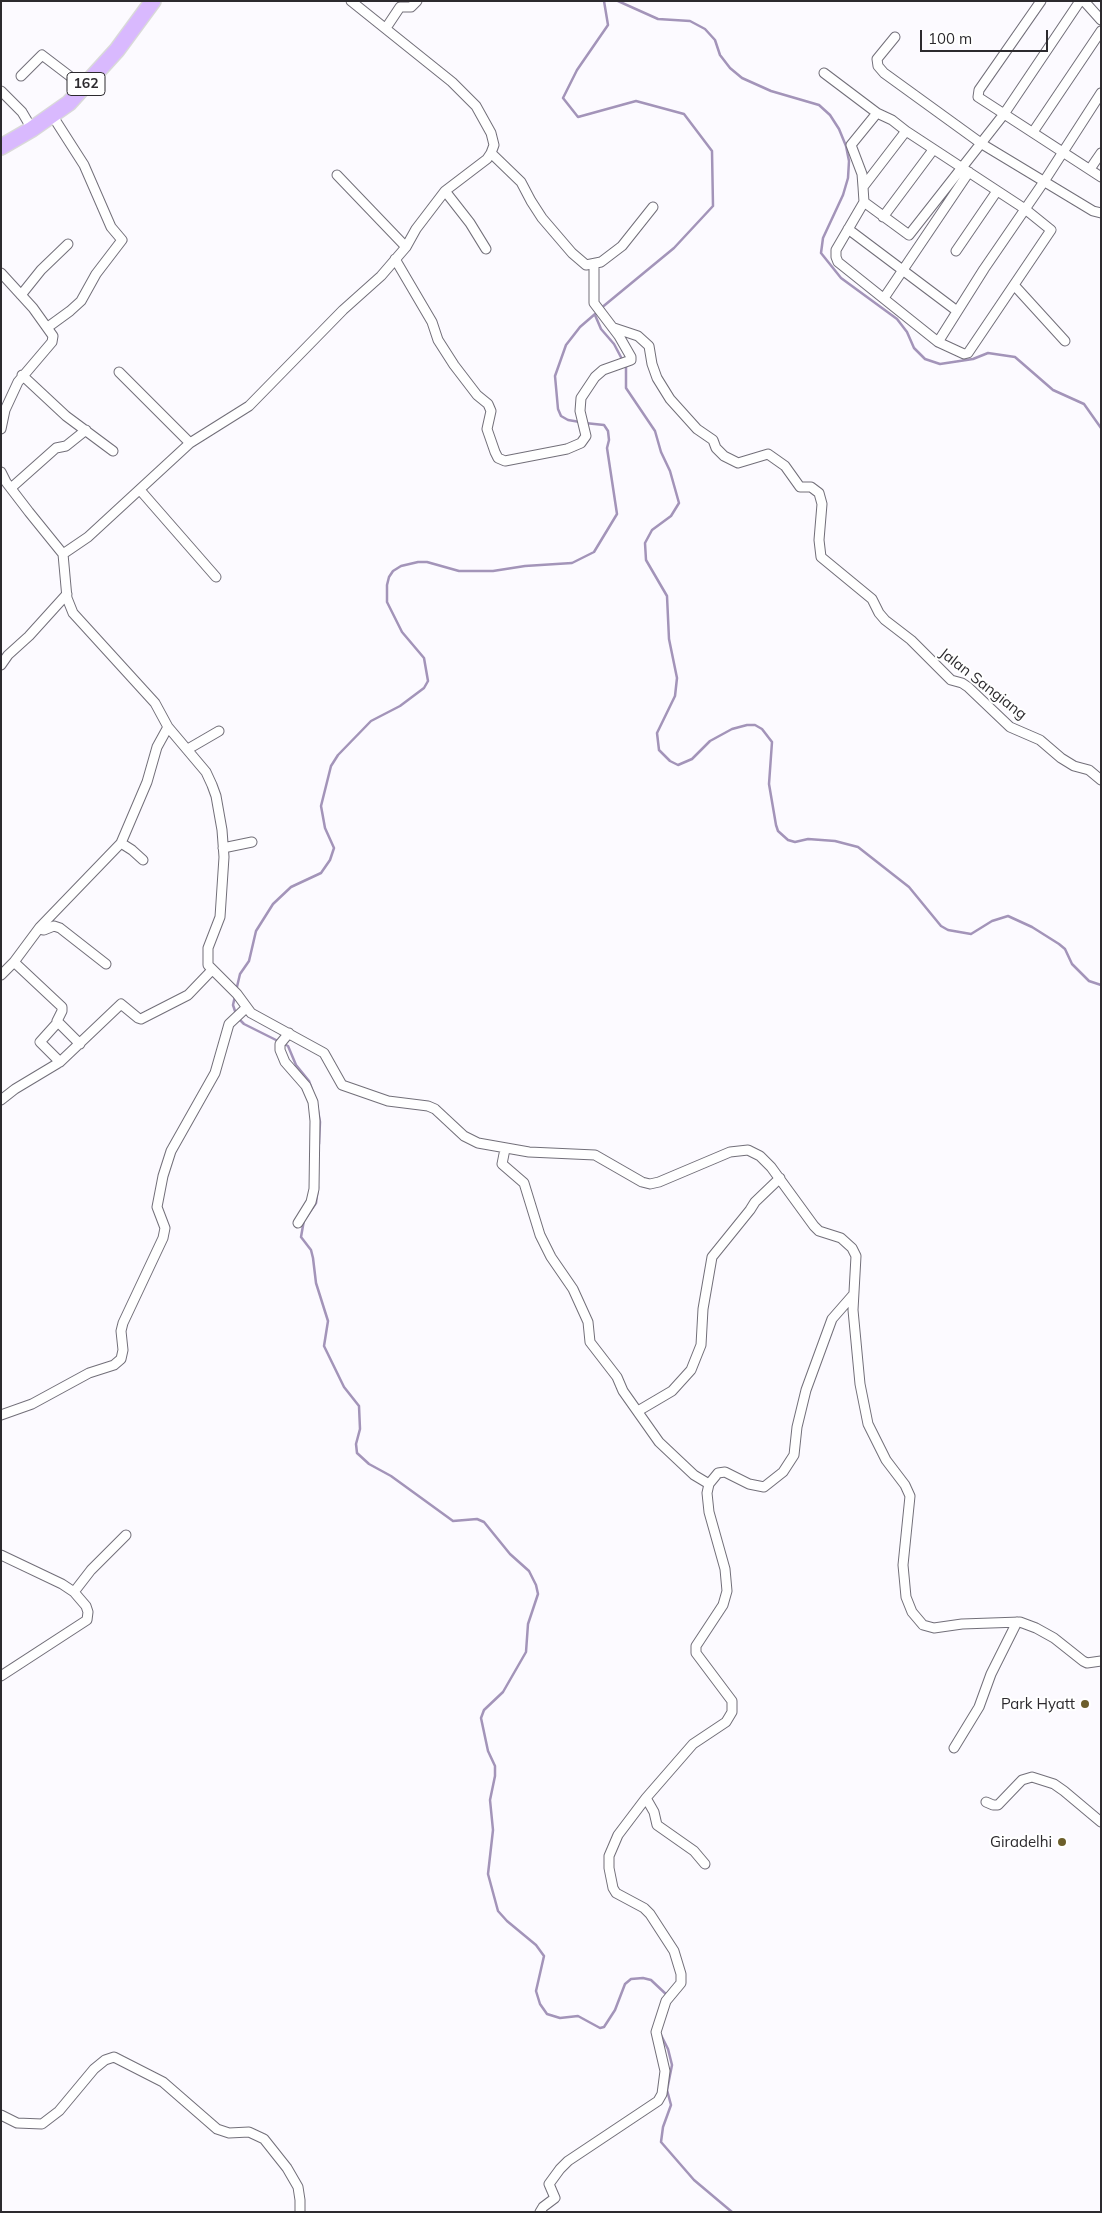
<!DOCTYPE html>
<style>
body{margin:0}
#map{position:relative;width:1102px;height:2213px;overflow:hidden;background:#fcfaff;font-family:Mulish,sans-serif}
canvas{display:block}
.frame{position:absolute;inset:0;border:2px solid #2c2a2e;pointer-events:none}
.scale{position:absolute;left:920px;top:30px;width:128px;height:22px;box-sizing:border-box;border:2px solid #2c2a2e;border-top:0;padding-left:6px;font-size:15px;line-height:18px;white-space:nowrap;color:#2c2a2e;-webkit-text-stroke:4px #fff;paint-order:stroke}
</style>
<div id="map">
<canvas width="1102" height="2213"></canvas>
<div class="frame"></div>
<div class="scale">100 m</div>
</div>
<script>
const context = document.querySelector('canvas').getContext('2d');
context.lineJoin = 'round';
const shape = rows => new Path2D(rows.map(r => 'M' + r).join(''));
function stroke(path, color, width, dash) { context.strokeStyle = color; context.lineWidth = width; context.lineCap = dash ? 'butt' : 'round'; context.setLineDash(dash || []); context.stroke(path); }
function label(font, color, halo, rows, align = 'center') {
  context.font = font + ' Mulish,sans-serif'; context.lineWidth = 4; context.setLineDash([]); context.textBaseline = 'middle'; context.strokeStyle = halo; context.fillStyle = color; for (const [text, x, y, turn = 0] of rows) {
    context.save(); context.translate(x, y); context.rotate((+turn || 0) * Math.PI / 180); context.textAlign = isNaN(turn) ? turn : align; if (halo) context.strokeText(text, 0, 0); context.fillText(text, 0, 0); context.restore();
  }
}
const stream = shape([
 [618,1,658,19,690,21,705,29,715,40,720,55,730,68,742,78,771,91,819,105,830,115,839,129,846,146,849,161,848,178,843,195,823,238,821,253,841,278,897,319,907,332,914,348,925,359,940,364,973,359,988,353,1015,357,1053,390,1084,404,1101,428],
 [600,309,674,248,713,206,712,151,684,114,636,101,578,117,563,98,577,70,608,25,604,1],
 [595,315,601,329,614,344,623,361],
 [626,365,626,388,655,431,661,452,670,471,679,503,671,516,652,530,645,543,646,560,667,596,669,639,677,678,675,696,657,733,659,750,670,761,678,765,692,759,710,741,732,729,747,725,755,725,762,729,772,742,769,784,776,825,778,831,788,840,795,842,808,839,835,841,858,847,909,887,941,926,948,930,971,934,992,921,1008,916,1032,927,1059,944,1065,949,1072,964,1089,981,1101,985],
 [580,422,568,420,561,416,558,409,555,376,566,345,580,327,595,314],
 [236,991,240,974,249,961,256,931,273,904,291,887,321,873,330,860,334,848,325,828,321,806,331,766,338,755,371,721,400,706,424,688,428,681,424,658,402,632,387,602,387,585,389,577,393,571,401,566,418,562,427,562,459,571,493,571,525,566,572,563,594,552,617,514,607,448,609,440,608,431,604,425,585,423],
 [235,996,233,1005,236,1014],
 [239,1019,244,1024,288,1046,296,1065,309,1081,312,1090],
 [317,1105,320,1122,319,1144],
 [307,1216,316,1203,318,1187],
 [304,1220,301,1237,311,1250,313,1258,316,1283,328,1321,324,1346,344,1387,359,1406,360,1429,356,1444,357,1453,369,1464,391,1476,453,1521,477,1519,484,1522,510,1554,529,1571,536,1585,538,1594,528,1624,526,1652,503,1692,484,1710,481,1718,488,1751,495,1766,495,1776,490,1800,493,1830,488,1874,498,1911,507,1921,536,1945,544,1956,536,1991,540,2004,547,2014,560,2018,578,2016,600,2028,604,2027,615,2010,625,1984,631,1979,643,1978,651,1980,668,1996],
 [661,2035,668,2049,672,2065,667,2090,671,2105,663,2127,661,2142,694,2180,732,2212]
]);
const street = shape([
 [1041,1,979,90,978,97,1101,177],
 [1084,1,1101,20],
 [386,28,400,7,411,7,417,1],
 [895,37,877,59,878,66,884,73,982,144,1093,211,1101,213],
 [824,73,877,113,892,120,906,131],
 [21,76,42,55,84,87],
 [1,91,22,112,32,129],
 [906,131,1025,209,1051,230,968,353,964,354,938,342,838,262,836,257,836,250,864,202,863,187,906,131],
 [1033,132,1101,31],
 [491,153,521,182,531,201,542,218,572,253,586,265,601,262,622,246,653,207],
 [1090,169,1101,153],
 [337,175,406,247],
 [863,187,862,174,851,145,877,113],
 [445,191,470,223,486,249],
 [864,202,909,235,1004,114,1080,1],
 [883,217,933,150],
 [848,229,957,311],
 [956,251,997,191],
 [395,259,432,322,438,340,454,365,477,395,488,404,491,411,487,429,495,452,498,458,505,461,567,449,581,443,586,436,580,411,581,398,595,377,603,370,631,360,631,357,619,336,594,303,594,265],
 [1,273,33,308,53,336,52,342,18,382,5,410,1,429],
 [1014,285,1065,341],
 [21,295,41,270,68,244],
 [884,298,969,172],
 [48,327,70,311,81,301,96,274,122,240,111,227,84,165,52,115],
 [614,328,638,336,649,346,652,364,657,378,670,399,697,429,713,440,716,448,724,456,738,463,768,454,785,466,800,487,811,487,819,493,822,504,819,540,821,557,872,599,879,613,885,620,911,640,951,680,962,683,968,687,1010,727,1040,740,1061,758,1074,766,1089,770,1101,780],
 [938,342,984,269,1043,183,1101,93],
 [119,372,190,443],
 [22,375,66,416,113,451],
 [1,472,6,482,29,512,63,554,67,598,73,613,155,703,168,727,206,772,212,785,216,796,222,830,224,857,220,917,208,948,208,965,237,994,251,1013,324,1053,342,1085,388,1101,428,1106,435,1109,464,1136,478,1143,529,1152,595,1155,642,1182,650,1184,659,1182,730,1152,748,1150,760,1156,771,1167,814,1226,819,1231,841,1238,852,1248,856,1256,853,1310,860,1384,868,1424,886,1460,905,1485,910,1496,903,1565,906,1597,912,1612,923,1625,934,1628,962,1624,1020,1622,1036,1628,1054,1638,1083,1661,1087,1663,1101,1661],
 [11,488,56,448,66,446,86,430],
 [140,490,216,577],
 [63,554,88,537,190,443,249,406,343,310,381,276,406,247,416,229,445,191,487,159,491,153,494,145,491,133,476,106,452,82,351,1],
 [1,665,8,655,29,636,67,594],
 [188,749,219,731],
 [121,843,132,850,143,860],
 [223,848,252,842],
 [39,929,44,930,54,926,60,928,106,964],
 [14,962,62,1007,62,1011,57,1021,80,1044],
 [1,975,14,962,40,927,121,843,147,782,157,747,168,727],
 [58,1022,40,1042,60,1062],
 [289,1033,280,1044,280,1050,285,1062,306,1086,313,1102,315,1121,314,1189,311,1202,298,1223],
 [1,1100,15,1089,60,1062,121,1004,138,1018,141,1019,188,995,212,970],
 [505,1149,502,1164,524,1183,540,1235,551,1257,573,1289,588,1322,590,1342,617,1377,623,1391,659,1442,694,1475,709,1484],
 [638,1411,672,1391,691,1370,701,1345,703,1309,712,1257,750,1210,755,1202,780,1178],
 [1,1415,32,1404,89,1373,114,1365,121,1359,123,1350,121,1331,123,1323,163,1238,165,1228,157,1207,163,1176,171,1151,215,1073,229,1024,246,1008],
 [1,1555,62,1584,74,1592,86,1606,88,1612,87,1620,1,1676],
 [74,1592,91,1570,126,1535],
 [954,1748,979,1707,991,1674,1017,1622],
 [646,1798,654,1812,657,1825,694,1851,705,1864],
 [986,1802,993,1805,998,1805,1022,1780,1032,1777,1054,1784,1064,1791,1101,1822],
 [1,2115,17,2123,42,2124,59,2111,94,2069,105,2060,114,2057,163,2082,217,2129,229,2133,249,2132,264,2139,287,2168,298,2187,300,2200,300,2212],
 [540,2212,543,2207,555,2198,549,2184,560,2169,568,2161,658,2101,662,2094,665,2071,656,2032,666,2001,681,1983,681,1974,674,1951,650,1914,644,1908,616,1893,613,1888,609,1868,609,1856,618,1835,646,1798,693,1744,726,1722,732,1712,732,1701,696,1653,696,1646,723,1605,727,1591,725,1569,709,1512,707,1493,709,1484,718,1473,725,1472,749,1484,764,1487,783,1472,794,1455,797,1427,806,1390,832,1319,853,1295]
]);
const primary = shape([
 [1,147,32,129,69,103,117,50,153,1]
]);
const markers = [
 [1085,1704,5,"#6c5e2b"],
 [1062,1842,5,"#6c5e2b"]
];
const shields = [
 [86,84,38]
];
const shieldNames = [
 ["162",86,84]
];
const streetNames = [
 ["Jalan Sangiang",983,684,38]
];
const poiNames = [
 ["Park Hyatt",1075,1704],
 ["Giradelhi",1052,1842]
];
stroke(stream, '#a394b9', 2.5);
stroke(street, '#726f79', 11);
stroke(primary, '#d9d9d9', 18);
stroke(street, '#fff', 9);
stroke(primary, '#d9b9fe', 15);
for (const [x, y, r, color] of markers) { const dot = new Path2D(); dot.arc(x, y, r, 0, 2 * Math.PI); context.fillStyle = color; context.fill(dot); stroke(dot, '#fff', 2); }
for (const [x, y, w] of shields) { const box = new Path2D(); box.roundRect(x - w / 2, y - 11.5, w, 23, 4); context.fillStyle = '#fff'; context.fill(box); stroke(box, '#2c2a2e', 1); }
label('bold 14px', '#2c2a2e', null, shieldNames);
label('15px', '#2c2a2e', '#fff', streetNames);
label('15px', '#2c2a2e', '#fff', poiNames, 'right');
</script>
